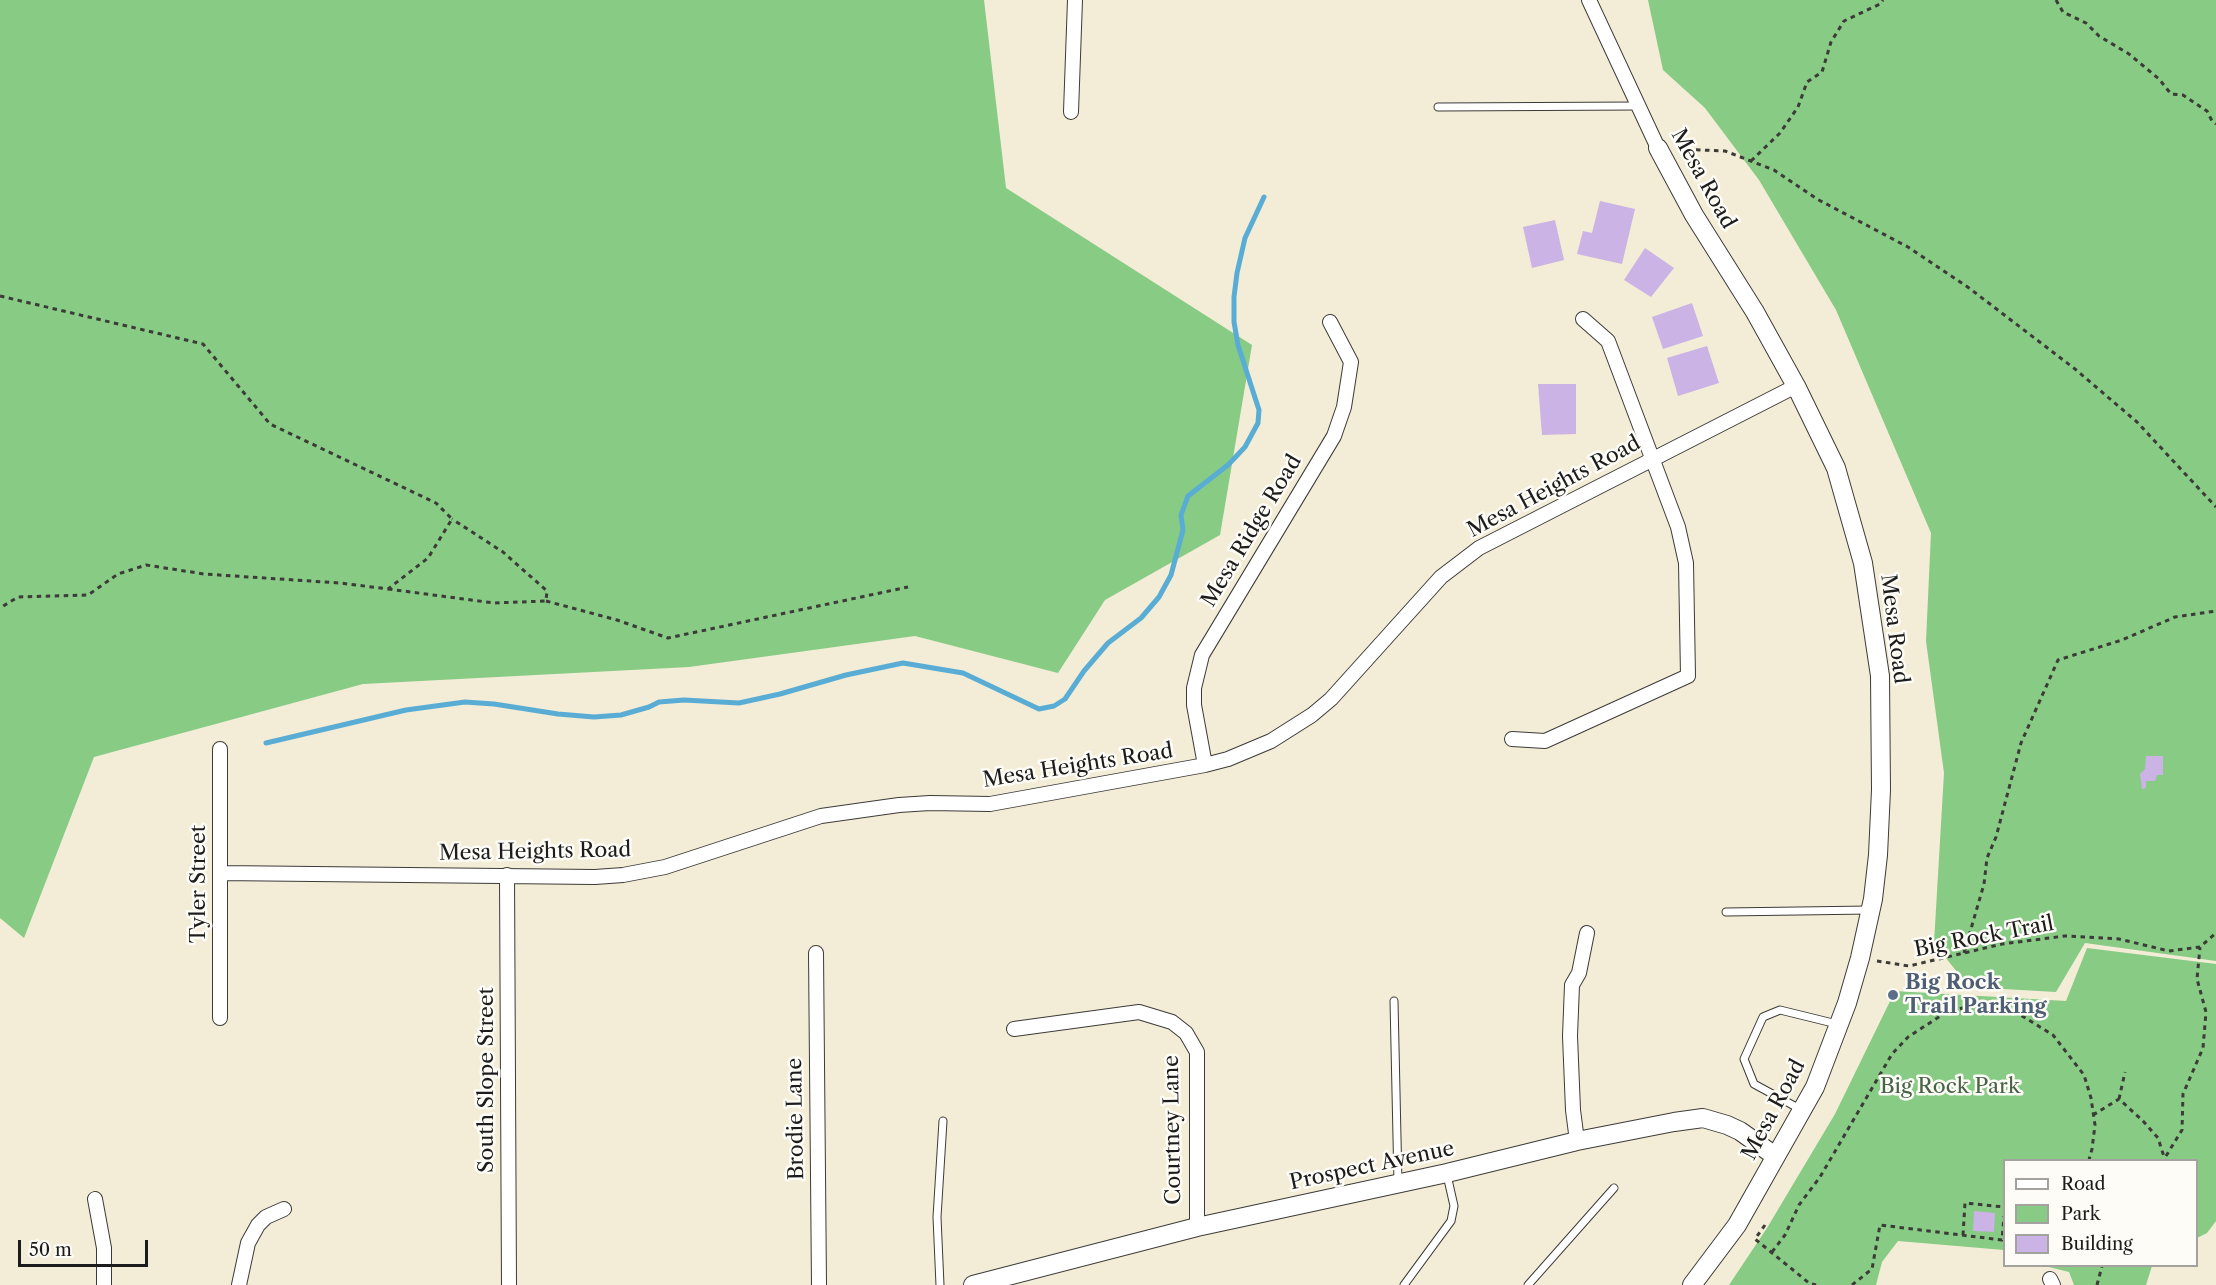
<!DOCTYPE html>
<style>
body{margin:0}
#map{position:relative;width:2216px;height:1285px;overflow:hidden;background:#f3ecd6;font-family:"Libre Caslon Text",serif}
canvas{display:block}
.legend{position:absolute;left:2003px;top:1159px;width:195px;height:108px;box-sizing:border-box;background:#fdfcf7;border:2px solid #a3a29f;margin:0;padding:8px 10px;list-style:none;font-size:18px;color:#1c1c1c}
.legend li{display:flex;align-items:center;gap:12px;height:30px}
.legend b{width:30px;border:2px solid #a3a29f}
.scale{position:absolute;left:18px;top:1240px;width:130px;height:27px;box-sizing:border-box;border:3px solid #1c1c1c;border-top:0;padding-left:8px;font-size:18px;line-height:21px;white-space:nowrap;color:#1c1c1c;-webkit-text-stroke:4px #fdfcf7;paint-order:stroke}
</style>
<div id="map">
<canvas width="2216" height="1285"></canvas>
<ul class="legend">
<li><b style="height:8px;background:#fff"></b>Road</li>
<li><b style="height:16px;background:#87cb85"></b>Park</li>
<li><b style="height:16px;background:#cbb3e6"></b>Building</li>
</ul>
<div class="scale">50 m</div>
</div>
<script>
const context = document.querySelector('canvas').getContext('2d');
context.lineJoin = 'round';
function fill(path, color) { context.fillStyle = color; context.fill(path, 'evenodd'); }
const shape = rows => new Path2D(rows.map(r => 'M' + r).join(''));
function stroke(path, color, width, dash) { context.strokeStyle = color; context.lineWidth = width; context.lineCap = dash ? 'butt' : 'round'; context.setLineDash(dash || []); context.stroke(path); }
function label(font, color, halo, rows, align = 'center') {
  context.font = font + ' "Libre Caslon Text",serif'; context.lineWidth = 5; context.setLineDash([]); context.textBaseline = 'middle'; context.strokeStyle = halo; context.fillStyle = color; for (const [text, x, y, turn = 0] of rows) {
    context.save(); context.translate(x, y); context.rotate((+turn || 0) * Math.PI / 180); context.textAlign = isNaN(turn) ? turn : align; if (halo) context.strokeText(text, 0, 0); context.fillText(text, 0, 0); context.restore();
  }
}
const green = shape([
 [0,0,984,0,1006,188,1252,345,1220,535,1105,600,1058,673,915,636,689,667,363,684,94,757,24,938,0,918],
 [1648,0,2216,0,2216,961,2085,943,2056,992,1969,987,1934,943,1944,773,1926,641,1931,533,1836,310,1759,180,1705,108,1663,70],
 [2087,948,2216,964,2216,1221,2207,1233,2197,1238,2196,1160,2004,1160,2004,1250,1898,1241,1882,1262,1876,1285,1729,1285,1767,1228,1835,1114,1895,991,2066,1001],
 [2045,1266,2152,1266,2146,1285,2074,1285,2069,1272]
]);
const stream = shape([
 [266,743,406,710,465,702,494,704,558,714,594,717,621,715,649,707,659,702,684,700,739,703,780,694,846,675,903,663,963,673,1039,709,1054,706,1065,699,1084,671,1108,643,1141,618,1159,597,1171,575,1183,530,1181,515,1188,496,1228,465,1245,447,1258,423,1259,410,1238,345,1234,322,1234,297,1237,273,1245,238,1264,197]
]);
const building = shape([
 [1600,201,1635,209,1622,264,1577,254,1583,231,1592,233],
 [1555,220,1564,260,1532,268,1523,227],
 [1645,248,1674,268,1651,297,1624,280],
 [1692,303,1703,336,1663,349,1652,317],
 [1707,346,1719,383,1678,396,1667,358],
 [1538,384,1576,384,1576,434,1542,435],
 [2146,756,2163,756,2163,775,2157,775,2155,781,2146,781,2146,788,2142,789,2140,774,2145,769],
 [1974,1211,1995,1213,1994,1232,1973,1231]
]);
const path = shape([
 [2056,0,2063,12,2086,23,2099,36,2129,54,2159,79,2171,94,2183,95,2207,111,2212,121,2216,124],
 [1678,149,1725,151,1774,170,1817,199,1908,247,1969,288,2075,369,2137,422,2216,507],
 [1751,161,1780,133,1798,107,1807,82,1822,72,1831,42,1844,21,1880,4,1883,0],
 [0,296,203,344,270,424,436,503,452,519,428,558,388,589,340,583,204,574,146,565,118,574,88,595,18,597,0,608],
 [388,589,494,603,546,601,547,591,503,552,452,519],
 [546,601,617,620,668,638,908,587],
 [1964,953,1984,884,1987,858,1996,837,2021,743,2058,660,2122,640,2175,617,2216,611],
 [1877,961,1909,966,2002,944,2065,936,2119,939,2169,951,2200,947,2216,933],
 [2119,1099,2125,1072],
 [2093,1115,2119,1099,2143,1121,2158,1138,2165,1160],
 [2166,1156,2182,1130,2183,1094,2203,1048,2206,1012,2197,979,2200,947],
 [1765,1225,1755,1239,1809,1283,1816,1285],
 [1963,1235,1965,1203,2004,1207],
 [1772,1252,1785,1235,1799,1205,1820,1177,1892,1054,1908,1037,1945,1013,1966,1007,1989,1008,2019,1014,2053,1035,2084,1075,2091,1098,2095,1125,2092,1149,2089,1160],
 [1852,1285,1872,1269,1880,1225,2002,1240,2004,1216],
 [2097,1285,2102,1266]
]);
const service = shape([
 [1438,107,1638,106],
 [1726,912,1870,910],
 [1394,1001,1398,1183],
 [1800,1109,1754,1084,1744,1059,1763,1017,1780,1010,1837,1024],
 [940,1285,937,1217,943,1121],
 [1404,1285,1451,1221,1454,1206,1447,1175],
 [1528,1285,1614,1188]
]);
const minor = shape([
 [1589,0,1658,148],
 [1071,112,1075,0],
 [1512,739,1545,741,1688,676,1686,563,1678,527,1608,341,1583,319],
 [220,749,220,1018],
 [1205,765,1194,705,1194,688,1202,655,1334,436,1344,407,1351,362,1330,322],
 [220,873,595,877,623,875,665,867,821,816,899,805,930,803,990,804,1205,765,1228,759,1271,741,1312,715,1331,699,1441,577,1479,548,1796,386],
 [507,875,509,1285],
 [816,953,819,1285],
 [1014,1029,1139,1012,1172,1022,1186,1033,1197,1052,1197,1227],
 [1577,1141,1573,1110,1570,1036,1572,985,1579,973,1587,933],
 [95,1199,104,1248,104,1285],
 [2050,1279,2053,1285],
 [239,1285,248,1243,258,1225,266,1217,284,1209]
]);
const tertiary = shape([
 [1658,148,1694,215,1755,312,1796,386,1836,468,1863,563,1880,676,1881,790,1878,855,1873,899,1860,958,1847,1003,1815,1087,1737,1225,1692,1285],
 [973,1285,1197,1227,1447,1173,1577,1141,1674,1122,1703,1118,1727,1125,1740,1131,1775,1156]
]);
const markers = [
 [1893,995,6,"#5c6f8a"]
];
const streetNames = [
 ["Mesa Road",1703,179,61],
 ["Mesa Heights Road",1554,487,-28],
 ["Mesa Ridge Road",1252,531,-59],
 ["Mesa Road",1894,629,83],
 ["Mesa Heights Road",1078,766,-9],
 ["Mesa Heights Road",535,852,-1],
 ["Tyler Street",199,884,-90],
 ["Big Rock Trail",1984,937,-11],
 ["South Slope Street",487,1080,-90],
 ["Mesa Road",1774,1110,-62],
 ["Brodie Lane",796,1119,-91],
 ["Courtney Lane",1173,1130,-91],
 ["Prospect Avenue",1372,1166,-12]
];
const serviceNames = [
 ["Big Rock",1905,983],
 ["Trail Parking",1905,1007]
];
const parkNames = [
 ["Big Rock Park",1950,1087]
];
fill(green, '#87cb85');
stroke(stream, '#59add5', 5);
fill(building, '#cbb3e6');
stroke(service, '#3c3b38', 9);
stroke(minor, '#3c3b38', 16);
stroke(tertiary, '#3c3b38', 20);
stroke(path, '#3c3b38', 3, [4.5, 4.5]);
stroke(service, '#fff', 7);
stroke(minor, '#fff', 14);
stroke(tertiary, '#fff', 18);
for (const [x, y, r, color] of markers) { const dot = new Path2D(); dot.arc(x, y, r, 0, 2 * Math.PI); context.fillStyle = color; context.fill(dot); stroke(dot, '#fdfcf7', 2); }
label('21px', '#1c1c1c', '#fdfcf7', streetNames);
label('bold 21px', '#4e5e75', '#fdfcf7', serviceNames, 'left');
label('21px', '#476246', '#fdfcf7', parkNames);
</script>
